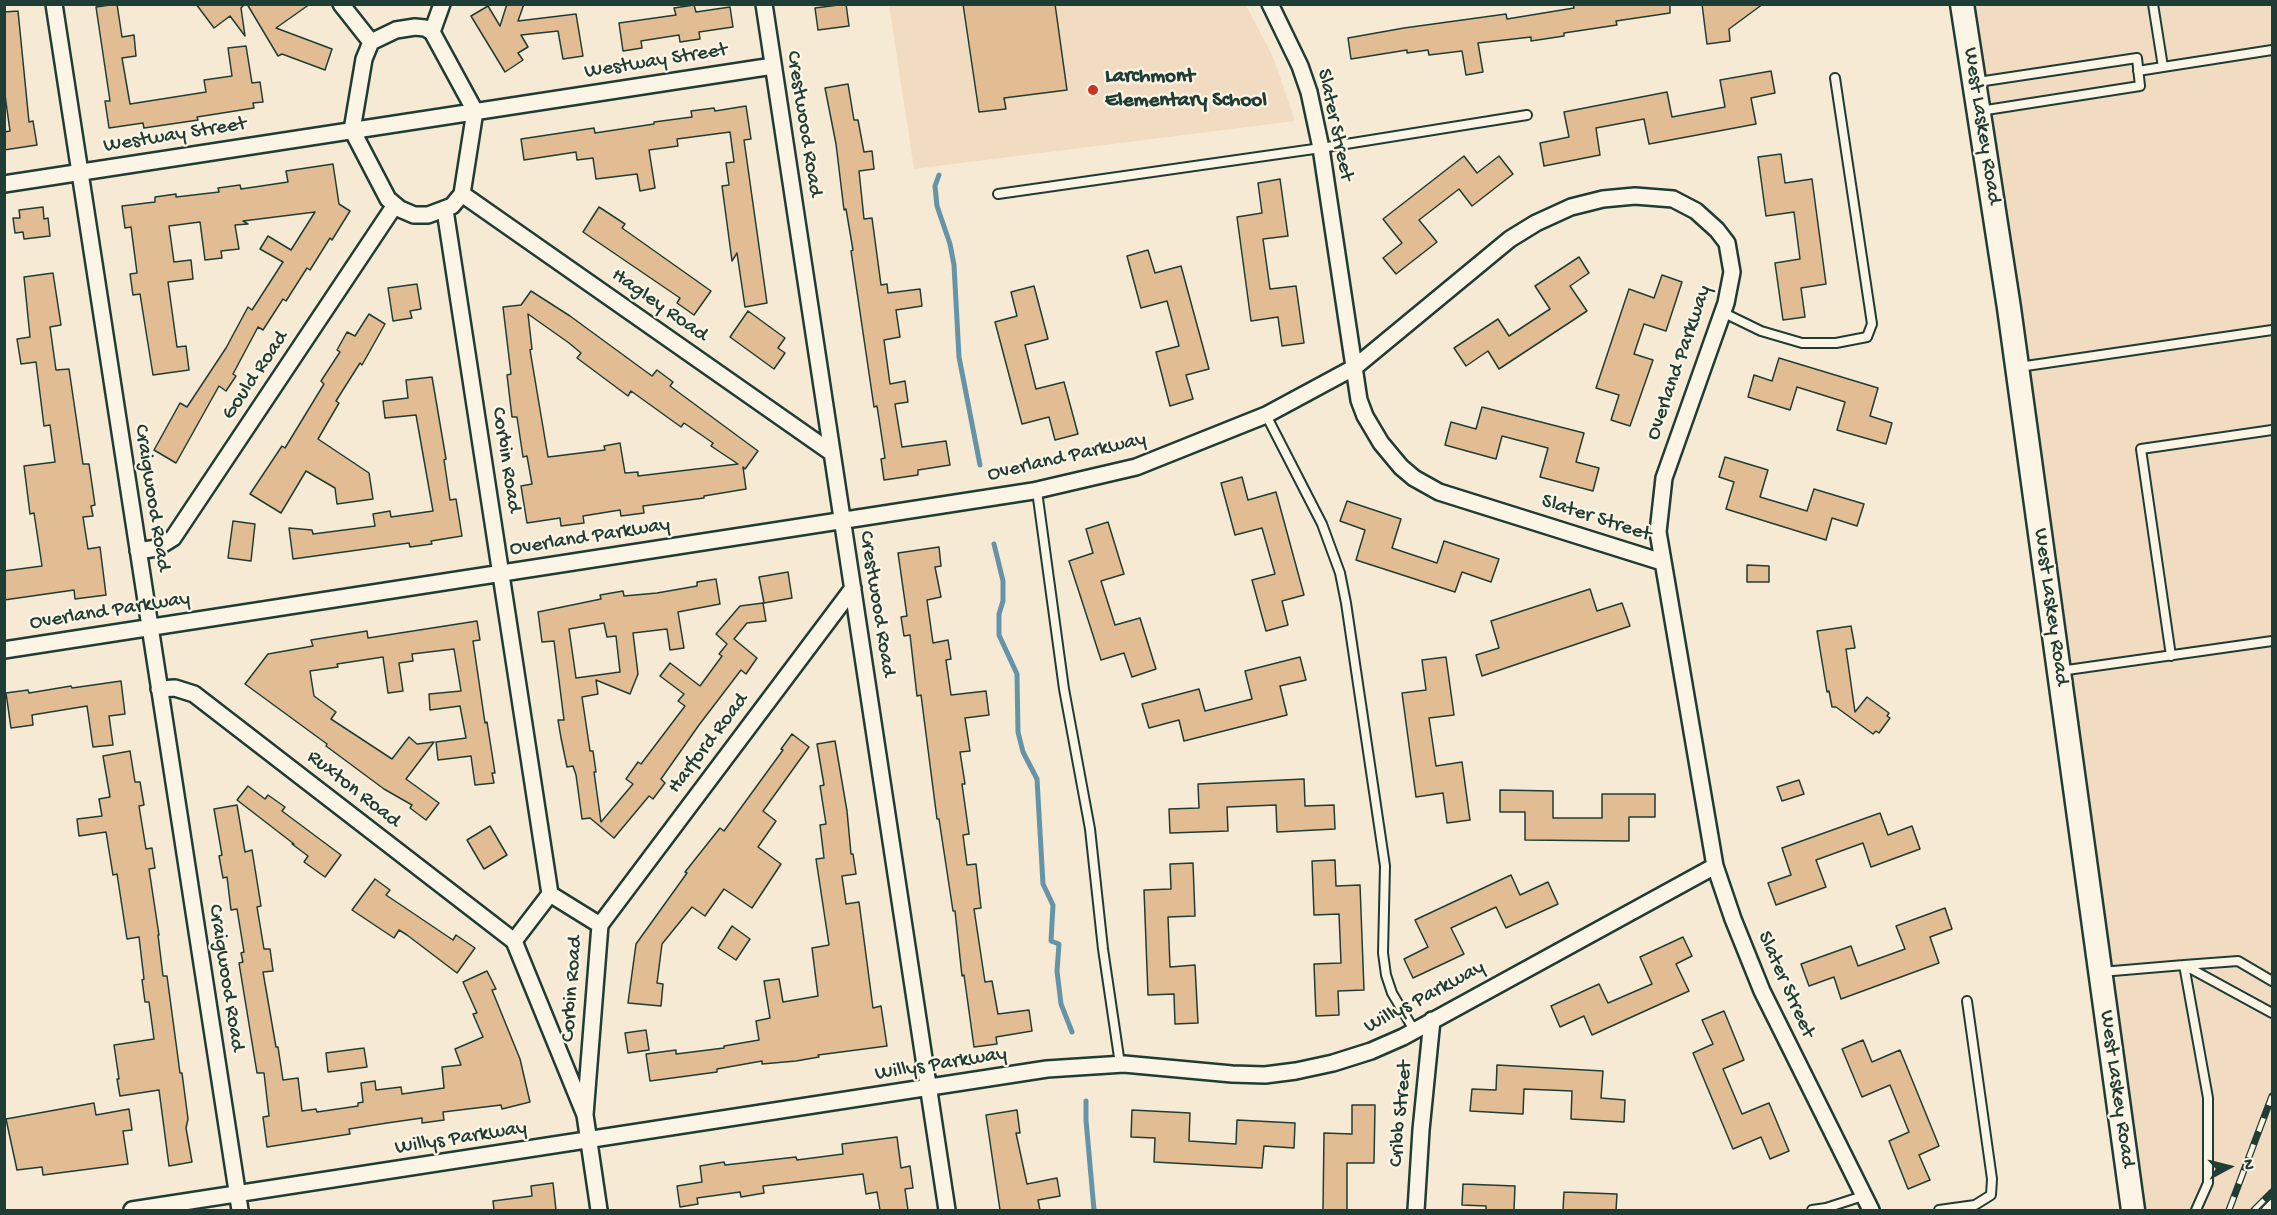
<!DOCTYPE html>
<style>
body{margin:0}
#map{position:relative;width:2277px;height:1215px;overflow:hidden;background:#f7ead5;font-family:"Gochi Hand",sans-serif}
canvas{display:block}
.frame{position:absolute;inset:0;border:6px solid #1f3d34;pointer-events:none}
.north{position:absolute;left:2199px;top:1137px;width:60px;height:60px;-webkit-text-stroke:4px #fcf5e5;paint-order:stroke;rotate:83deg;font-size:16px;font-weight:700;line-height:24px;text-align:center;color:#1f3d34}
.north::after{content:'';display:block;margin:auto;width:21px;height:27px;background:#1f3d34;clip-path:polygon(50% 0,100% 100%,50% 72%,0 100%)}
</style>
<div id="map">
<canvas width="2277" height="1215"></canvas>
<div class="frame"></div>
<div class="north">N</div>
</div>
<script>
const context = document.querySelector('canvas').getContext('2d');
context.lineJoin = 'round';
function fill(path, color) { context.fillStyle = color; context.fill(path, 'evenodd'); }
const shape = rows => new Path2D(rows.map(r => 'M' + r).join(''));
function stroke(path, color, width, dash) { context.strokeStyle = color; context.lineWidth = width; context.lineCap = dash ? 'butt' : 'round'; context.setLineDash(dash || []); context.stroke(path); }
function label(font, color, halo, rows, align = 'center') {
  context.font = font + ' "Gochi Hand",sans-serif'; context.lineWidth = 4.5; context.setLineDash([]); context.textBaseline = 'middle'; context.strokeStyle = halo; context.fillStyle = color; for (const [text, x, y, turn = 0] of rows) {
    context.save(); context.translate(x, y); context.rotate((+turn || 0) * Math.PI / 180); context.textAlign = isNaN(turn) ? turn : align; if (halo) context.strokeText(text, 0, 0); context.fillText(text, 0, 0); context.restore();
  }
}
const built = shape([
 [889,5,1246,5,1274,59,1295,121,914,169],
 [1962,5,2272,5,2272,1210,2132,1210]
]);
const stream = shape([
 [939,175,935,186,937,206,950,244,954,265,959,357,980,465],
 [994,544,1003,581,1003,601,999,614,999,635,1017,674,1018,732,1023,752,1037,779,1043,884,1053,905,1051,941,1059,944,1057,971,1061,1004,1072,1032],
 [1086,1101,1086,1120,1094,1210]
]);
const building = shape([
 [117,4,122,37,134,35,136,56,122,58,130,104,206,92,204,80,232,76,228,48,246,46,252,83,260,82,263,102,253,103,254,108,197,117,198,120,144,128,143,123,109,128,105,101,110,101,96,7,117,4],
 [196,4,245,4,241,8,245,36,230,16,214,28,196,4],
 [247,4,310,4,276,28,332,49,325,70,282,54,278,56,247,4],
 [507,4,524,4,518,21,576,14,583,56,563,59,558,31,521,35,528,47,518,53,523,60,505,72,471,16,488,6,500,26,507,4],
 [846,4,849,26,818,30,815,8,846,4],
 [963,4,1055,4,1067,90,1004,98,1006,109,979,112,963,4],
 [1573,4,1670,4,1670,13,1616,21,1617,25,1564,33,1564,36,1531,41,1531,37,1478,43,1483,72,1466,75,1462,51,1429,55,1428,50,1407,53,1407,50,1351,59,1348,38,1404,28,1506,14,1507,19,1574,8,1573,4],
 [1702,4,1763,4,1729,29,1730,41,1707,44,1702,4],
 [694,5,696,12,730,7,733,27,699,32,700,39,680,42,679,35,641,41,642,48,623,51,619,23,676,15,674,8,694,5],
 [18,11,29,122,33,121,37,145,4,150,4,132,10,131,4,88,4,12,18,11],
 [1771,71,1775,93,1751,98,1756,124,1649,144,1644,119,1596,128,1600,155,1544,166,1540,143,1569,137,1564,112,1667,92,1672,117,1725,107,1720,80,1771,71],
 [848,84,854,120,858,120,864,152,872,151,874,169,859,171,864,219,872,218,881,285,887,284,888,293,920,289,922,306,896,310,900,337,884,340,890,384,905,381,908,402,895,404,902,447,946,441,950,465,918,470,918,475,884,480,881,459,885,458,877,406,874,407,851,251,853,250,846,209,844,210,836,144,825,88,848,84],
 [746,106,751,139,744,140,767,303,745,307,737,253,732,261,722,186,729,185,726,163,734,162,730,132,677,139,678,146,649,150,655,188,640,191,637,174,596,179,593,158,577,160,576,152,524,160,521,139,594,128,595,133,654,124,654,122,692,117,691,111,714,108,715,111,746,106],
 [1781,154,1785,183,1812,179,1826,284,1801,288,1805,317,1783,320,1775,263,1800,259,1794,212,1766,216,1758,157,1781,154],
 [1464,156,1477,173,1499,156,1513,174,1472,206,1459,189,1419,220,1437,242,1396,274,1383,258,1402,243,1383,219,1464,156],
 [333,164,339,204,350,211,332,240,330,238,310,270,307,268,286,301,283,299,263,330,258,327,233,374,236,376,226,391,219,386,176,463,154,450,180,403,187,407,226,348,248,307,252,310,283,262,260,249,268,236,291,250,315,212,243,221,248,224,235,225,239,249,221,251,222,258,205,260,200,222,169,226,174,262,191,260,193,279,168,282,177,347,186,346,189,370,153,375,140,294,133,295,130,274,137,273,131,227,125,228,122,206,155,202,155,197,176,194,176,197,219,192,218,188,240,185,241,189,288,182,286,171,333,164],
 [1280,179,1288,236,1263,239,1270,289,1296,286,1304,343,1282,346,1278,317,1251,321,1237,217,1262,213,1258,183,1280,179],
 [43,207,44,219,48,218,50,236,24,239,23,232,15,233,13,218,20,218,19,210,43,207],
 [599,207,625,224,622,228,711,291,694,315,677,303,680,298,583,232,599,207],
 [1148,250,1155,273,1181,266,1209,369,1186,375,1193,399,1170,406,1156,352,1179,346,1167,301,1141,308,1127,256,1148,250],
 [1579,257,1589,273,1570,286,1587,311,1499,369,1488,351,1466,366,1454,348,1498,319,1509,336,1550,309,1535,286,1579,257],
 [53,273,61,325,50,327,56,370,69,369,83,464,89,464,95,505,91,506,93,516,83,517,88,549,100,547,106,595,75,599,74,590,4,600,4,571,42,566,34,513,30,514,24,466,55,462,50,425,44,426,36,362,21,364,17,339,30,337,24,277,53,273],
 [1662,275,1682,282,1666,331,1644,324,1634,354,1653,360,1630,426,1611,420,1619,395,1596,388,1629,289,1654,298,1662,275],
 [417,284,421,309,410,311,412,318,393,321,388,288,417,284],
 [1034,286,1048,339,1025,345,1036,389,1064,382,1078,434,1055,440,1049,417,1022,424,995,322,1017,316,1011,292,1034,286],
 [531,291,570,316,652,376,657,370,673,382,670,386,758,451,745,469,743,467,746,489,704,496,704,498,643,506,644,513,621,516,620,510,583,516,584,523,561,526,560,518,527,523,521,486,532,484,527,456,523,457,517,417,512,417,507,375,511,374,503,307,521,305,531,291],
 [528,314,569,343,581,353,577,358,628,396,631,391,681,427,684,423,713,443,711,446,738,464,638,476,638,472,625,473,620,443,604,446,605,450,548,457,530,350,532,349,528,314],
 [748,311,785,338,778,348,785,353,774,369,730,337,748,311],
 [369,314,385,324,362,365,360,363,336,401,339,403,318,439,369,473,373,499,337,504,335,488,306,471,281,513,250,494,282,446,285,448,324,384,321,381,340,352,337,350,347,332,355,336,369,314],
 [1779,358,1878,388,1870,416,1892,423,1886,444,1837,430,1845,402,1797,387,1790,410,1748,397,1754,375,1772,381,1779,358],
 [432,377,446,459,444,460,450,500,456,499,462,536,431,541,432,544,410,547,409,543,293,559,289,528,312,530,313,534,375,526,373,514,390,511,391,517,433,511,416,415,385,418,383,401,408,398,406,380,432,377],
 [1482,407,1584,433,1576,462,1599,468,1593,491,1540,477,1548,448,1502,436,1496,459,1445,445,1451,422,1476,429,1482,407],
 [1725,457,1768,470,1760,497,1807,511,1814,489,1864,504,1857,526,1832,518,1826,540,1726,509,1734,482,1719,477,1725,457],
 [1242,477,1248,500,1276,492,1304,595,1282,601,1288,625,1266,631,1252,580,1275,574,1262,528,1235,535,1221,483,1242,477],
 [1347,501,1401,519,1392,548,1437,563,1444,541,1499,559,1491,582,1462,572,1455,592,1356,560,1365,530,1340,521,1347,501],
 [233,521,255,524,251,561,228,558,233,521],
 [1108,522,1124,574,1101,581,1115,625,1140,618,1156,669,1132,677,1124,653,1101,660,1069,561,1093,553,1086,529,1108,522],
 [939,547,941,566,935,567,941,597,927,600,933,643,948,640,951,659,946,660,951,695,986,691,989,715,965,718,970,751,960,752,965,784,962,784,969,834,963,835,967,865,976,864,981,908,974,909,985,982,992,981,998,1014,1029,1010,1032,1031,996,1037,997,1044,974,1047,964,975,962,976,955,911,953,911,939,819,937,819,921,695,917,696,910,635,904,636,901,617,907,616,898,553,939,547],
 [1747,565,1769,566,1769,582,1747,582,1747,565],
 [788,572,792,598,764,603,759,577,788,572],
 [716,579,720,604,678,612,684,648,670,650,667,629,633,633,638,674,630,694,596,680,598,694,582,697,590,751,593,751,596,772,594,772,601,822,633,784,626,779,638,762,641,764,685,706,678,701,684,694,660,676,670,663,700,686,722,656,719,654,727,644,716,634,740,606,763,603,766,621,747,623,734,639,757,658,746,674,741,670,699,725,661,779,665,783,653,799,649,796,614,838,590,818,582,819,576,775,573,766,567,767,561,738,558,720,564,720,554,641,542,642,538,612,601,599,600,595,623,591,624,596,657,593,697,586,697,582,716,579],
 [604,623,607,637,616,636,620,672,576,678,569,629,604,623],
 [1590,589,1597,611,1622,603,1630,626,1482,676,1476,655,1499,648,1491,621,1590,589],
 [477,621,480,640,473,641,485,723,487,722,495,773,492,773,494,783,475,785,471,756,438,760,436,742,466,738,460,706,430,710,429,694,461,691,454,649,412,654,413,661,399,663,403,691,388,693,383,657,337,664,338,667,310,671,314,696,336,712,331,719,392,759,409,737,417,744,434,742,406,779,439,803,426,820,410,808,412,805,384,789,326,746,327,744,245,684,268,654,313,646,311,640,367,631,368,638,477,621],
 [1851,626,1855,648,1846,649,1855,712,1867,697,1889,713,1887,716,1890,718,1879,733,1876,731,1873,734,1836,707,1832,707,1829,691,1827,692,1817,631,1851,626],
 [1300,657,1306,680,1280,686,1287,715,1184,741,1179,720,1149,728,1142,704,1199,689,1205,711,1252,699,1245,671,1300,657],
 [1446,657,1454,715,1429,718,1436,766,1462,762,1470,820,1447,823,1443,793,1416,797,1402,693,1426,690,1422,660,1446,657],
 [121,681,125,714,109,716,113,745,93,747,87,706,32,715,33,725,11,728,6,693,28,690,29,693,71,686,72,688,121,681],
 [792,734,809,747,763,811,776,821,758,847,781,864,752,908,724,889,705,916,692,907,662,944,657,983,663,984,661,1006,628,1003,636,944,687,873,685,872,720,828,724,831,783,750,781,749,792,734],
 [835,741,847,811,851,854,853,854,856,874,842,876,846,904,859,902,873,1008,881,1006,887,1046,818,1055,819,1057,796,1061,762,1064,762,1061,717,1069,717,1072,650,1081,646,1054,676,1050,676,1054,724,1048,724,1046,759,1040,756,1021,770,1018,764,981,779,979,783,1002,818,996,812,948,829,945,816,859,824,858,820,825,826,824,820,786,824,785,817,744,835,741],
 [130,751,135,782,140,782,144,805,139,806,146,849,152,848,155,868,149,869,159,935,158,935,163,976,167,976,180,1073,182,1073,188,1119,186,1128,192,1162,169,1166,159,1090,120,1096,117,1079,119,1079,114,1045,154,1039,149,1002,145,1002,142,980,144,979,139,937,127,939,117,874,113,875,106,832,79,836,77,819,102,816,99,799,110,797,103,756,130,751],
 [1304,779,1305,806,1334,805,1335,829,1277,832,1276,805,1227,807,1228,831,1170,833,1169,809,1199,808,1198,784,1304,779],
 [1799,780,1804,794,1782,801,1777,787,1799,780],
 [248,786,265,799,268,795,285,807,282,811,341,855,325,877,304,862,308,856,292,844,294,844,237,800,248,786],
 [1500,790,1553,791,1553,818,1602,818,1602,794,1655,794,1655,817,1629,817,1629,841,1525,840,1525,812,1500,812,1500,790],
 [237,805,245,852,252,850,261,906,257,907,264,949,270,949,273,971,263,972,276,1047,278,1047,283,1080,298,1078,302,1111,316,1109,317,1112,358,1106,358,1103,363,1102,361,1083,375,1081,376,1090,401,1087,402,1094,444,1088,442,1067,461,1065,455,1049,483,1037,473,1014,477,1013,463,982,487,971,496,989,492,990,520,1059,530,1102,502,1109,501,1105,443,1112,444,1120,422,1123,422,1118,387,1123,349,1129,350,1134,267,1147,263,1117,269,1116,264,1073,257,1073,239,963,243,962,241,953,244,952,237,909,231,910,227,877,223,878,219,856,222,855,214,809,237,805],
 [1880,813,1888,835,1912,826,1920,849,1871,867,1863,843,1816,860,1826,887,1776,905,1768,883,1791,875,1782,848,1880,813],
 [490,826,507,855,484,869,467,840,490,826],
 [1335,860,1336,886,1360,885,1364,990,1338,991,1339,1015,1316,1016,1314,964,1341,963,1339,914,1314,915,1312,861,1335,860],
 [1193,863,1195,916,1168,917,1170,967,1195,965,1198,1023,1175,1024,1174,994,1148,995,1144,890,1171,889,1170,864,1193,863],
 [1511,875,1520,895,1548,882,1558,904,1506,928,1496,907,1451,928,1464,954,1413,978,1404,959,1428,947,1415,920,1511,875],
 [375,879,390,890,386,895,453,940,456,935,475,948,457,973,407,935,399,930,394,938,352,910,375,879],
 [1945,908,1952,929,1930,937,1939,963,1841,999,1834,977,1809,986,1801,964,1851,946,1858,966,1905,949,1896,926,1945,908],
 [732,926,750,939,736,960,718,948,732,926],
 [1683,937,1692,956,1676,964,1689,991,1592,1035,1584,1016,1560,1027,1551,1006,1599,984,1608,1003,1652,984,1640,957,1683,937],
 [1724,1011,1744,1060,1723,1069,1742,1114,1769,1103,1789,1151,1770,1159,1761,1137,1733,1149,1693,1053,1713,1044,1702,1020,1724,1011],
 [646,1030,649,1050,628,1053,625,1033,646,1030],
 [1863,1040,1872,1062,1900,1050,1939,1146,1919,1155,1930,1180,1908,1189,1889,1141,1909,1132,1890,1085,1862,1097,1842,1049,1863,1040],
 [364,1048,367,1067,328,1072,326,1053,364,1048],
 [1497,1065,1603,1071,1601,1098,1625,1100,1624,1122,1571,1119,1572,1091,1524,1089,1523,1114,1470,1111,1472,1089,1496,1090,1497,1065],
 [94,1103,96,1115,129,1109,132,1130,123,1131,128,1164,43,1175,42,1167,17,1170,6,1119,94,1103],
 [1352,1105,1375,1105,1374,1163,1347,1163,1347,1210,1323,1210,1324,1133,1352,1134,1352,1105],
 [1017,1110,1020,1133,1016,1133,1027,1184,1057,1178,1060,1196,1038,1200,1040,1210,1000,1210,986,1115,1017,1110],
 [1132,1110,1190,1113,1189,1141,1236,1144,1237,1120,1295,1123,1294,1148,1264,1146,1262,1168,1154,1162,1155,1138,1131,1137,1132,1110],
 [897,1137,901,1168,910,1166,913,1188,905,1189,908,1210,880,1210,877,1192,866,1194,863,1174,763,1186,764,1193,741,1197,740,1192,697,1198,698,1204,680,1207,677,1186,702,1182,700,1166,724,1162,725,1165,796,1157,797,1160,843,1154,842,1144,897,1137],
 [553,1183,556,1210,494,1210,493,1201,532,1196,531,1186,553,1183],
 [1463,1184,1515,1186,1514,1210,1486,1210,1486,1206,1462,1205,1463,1184],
 [1564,1192,1617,1194,1616,1210,1563,1210,1564,1192]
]);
const lane = shape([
 [2163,67,2272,50],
 [2138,71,2163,67,2153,4],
 [1978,82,2137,58,2140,86,1980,111],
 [998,194,1321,148,1527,115],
 [1722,312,1761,331,1802,343,1836,343,1867,337,1872,324,1835,78],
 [2019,367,2272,330],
 [1266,415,1322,524,1340,573,1346,603,1385,866,1383,953,1386,975,1392,993,1414,1030],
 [1037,491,1064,689,1090,829,1103,949,1120,1064],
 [2171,656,2141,449,2272,430],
 [2060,671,2272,641],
 [2101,972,2184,965,2272,1013],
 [1812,1210,1826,1208,1863,1196],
 [1939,1210,1975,1205,1991,1195,1992,1179,1967,1001],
 [2196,1210,2208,1183,2208,1098,2184,965,2238,961,2272,981],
 [2266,1210,2272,1204]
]);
const street = shape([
 [54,4,240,1210],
 [341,4,371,42],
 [764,4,947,1210],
 [1270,4,1300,66,1309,92,1321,148,1359,400,1365,416,1381,443,1401,467,1414,478,1439,492,1662,562],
 [415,27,425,28,432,32,475,111,462,194,452,206,428,215,414,215,400,209,388,199,352,130,364,59,371,42,396,30,415,27],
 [432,32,442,4],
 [4,184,773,66],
 [462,194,832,453],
 [445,210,550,894,514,941,585,1115],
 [138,551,157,548,173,538,395,205],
 [4,650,1033,491,1136,467,1266,415,1355,367,1510,239,1536,223,1571,207,1603,199,1635,196,1673,199,1696,211,1717,230,1727,243,1732,272,1726,303,1664,478,1658,532,1715,866,1733,919,1762,991,1871,1210],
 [159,689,175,688,194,694,514,941],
 [550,894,600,925],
 [600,925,853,588],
 [132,1210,1047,1069,1124,1064,1232,1074,1265,1075,1296,1071,1333,1063,1371,1051,1403,1037,1715,866],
 [599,1210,585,1115,600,925],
 [1416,1210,1421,1130,1432,1020]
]);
const secondary = shape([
 [1962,4,2009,308,2133,1210]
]);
const rail = shape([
 [2229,1210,2272,1096],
 [2254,1210,2272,1192]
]);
const markers = [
 [1093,90,6,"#c8321e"]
];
const streetNames = [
 ["Westway Street",656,62,-9],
 ["Crestwood Road",803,124,81],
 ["Slater Street",1334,125,78],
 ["West Laskey Road",1981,126,81],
 ["Westway Street",175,136,-9],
 ["Hagley Road",659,306,35],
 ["Overland Parkway",1680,363,-71],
 ["Gould Road",256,376,-56],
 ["Overland Parkway",1067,458,-13],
 ["Corbin Road",505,460,81],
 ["Craigwood Road",151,498,81],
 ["Slater Street",1596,519,18],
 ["Overland Parkway",590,538,-9],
 ["Crestwood Road",876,604,81],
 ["West Laskey Road",2050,607,82],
 ["Overland Parkway",110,612,-9],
 ["Harford Road",709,744,-53],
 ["Ruxton Road",353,790,38],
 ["Craigwood Road",225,978,81],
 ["Slater Street",1785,985,66],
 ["Corbin Road",573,989,-86],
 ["Willys Parkway",1425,998,-28],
 ["Willys Parkway",941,1065,-9],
 ["West Laskey Road",2116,1089,82],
 ["Cribb Street",1402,1114,-85],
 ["Willys Parkway",461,1139,-9]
];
const poiNames = [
 ["Larchmont",1105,78],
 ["Elementary School",1105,102]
];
fill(built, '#f1dcc1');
stroke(stream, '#6594a7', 5);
fill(building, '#e2bd93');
stroke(building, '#1f3d34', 1.5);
stroke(lane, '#1f3d34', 12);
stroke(street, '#1f3d34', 20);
stroke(secondary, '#1f3d34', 27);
stroke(lane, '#fcf5e5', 8);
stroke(street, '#fcf5e5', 15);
stroke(secondary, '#fcf5e5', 22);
stroke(rail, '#1f3d34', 7);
stroke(rail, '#fcf5e5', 4.5, [14]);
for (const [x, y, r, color] of markers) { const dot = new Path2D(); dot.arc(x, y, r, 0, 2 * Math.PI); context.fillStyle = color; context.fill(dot); stroke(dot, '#fcf5e5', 2); }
label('21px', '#1f3d34', '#fcf5e5', streetNames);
label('bold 21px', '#1f3d34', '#fcf5e5', poiNames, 'left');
</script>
